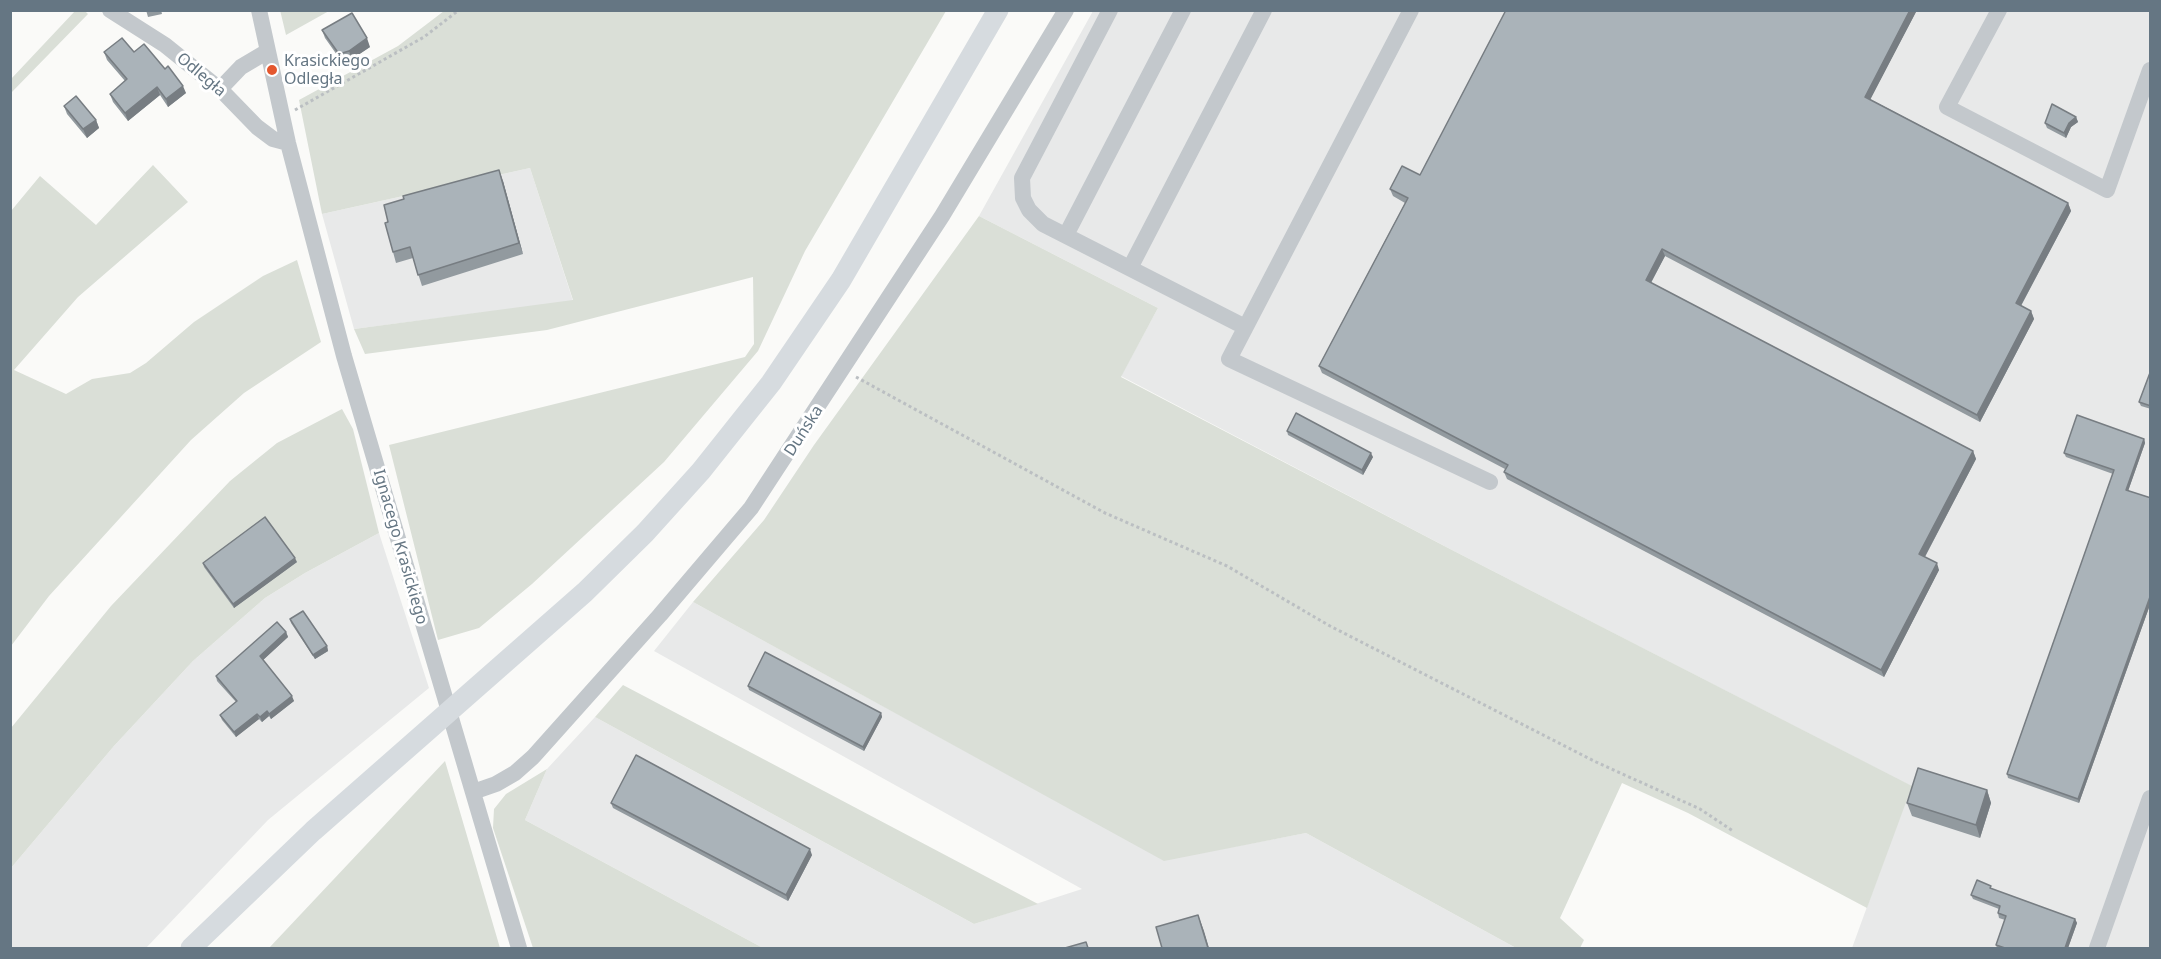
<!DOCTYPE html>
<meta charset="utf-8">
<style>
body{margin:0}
#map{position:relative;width:2161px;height:959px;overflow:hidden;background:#fafaf8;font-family:"Noto Sans",sans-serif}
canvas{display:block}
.frame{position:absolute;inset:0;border:12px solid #657683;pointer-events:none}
</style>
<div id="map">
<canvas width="2161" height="959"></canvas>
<div class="frame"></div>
</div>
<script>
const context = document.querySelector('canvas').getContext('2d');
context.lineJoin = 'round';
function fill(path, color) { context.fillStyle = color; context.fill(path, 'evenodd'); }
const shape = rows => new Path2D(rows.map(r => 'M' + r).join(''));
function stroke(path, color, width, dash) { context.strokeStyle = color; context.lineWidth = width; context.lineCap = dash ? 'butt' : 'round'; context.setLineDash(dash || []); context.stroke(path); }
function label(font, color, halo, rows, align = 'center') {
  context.font = font + ' "Noto Sans",sans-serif'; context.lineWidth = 6; context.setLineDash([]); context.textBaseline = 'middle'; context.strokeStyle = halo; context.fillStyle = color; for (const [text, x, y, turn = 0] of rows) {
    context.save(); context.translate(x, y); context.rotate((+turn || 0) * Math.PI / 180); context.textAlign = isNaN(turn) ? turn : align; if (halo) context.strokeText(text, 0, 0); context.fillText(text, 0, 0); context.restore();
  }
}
const built = shape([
 [1093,11,2150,11,2150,948,1852,948,1911,786,1452,550,1121,376,1158,308,979,216],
 [530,168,573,301,354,329,322,214],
 [379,533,429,688,268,820,146,948,11,948,11,868,114,746,193,661,265,598,305,573],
 [693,602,1164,860,1306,833,1516,948,763,948,525,820,547,769,595,717,974,924,1082,889,654,651]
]);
const green = shape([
 [280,10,329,10,329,11,286,35],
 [75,11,85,11,88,14,11,93,11,79],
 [444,11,946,11,805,251,758,351,664,462,532,584,479,628,438,640,389,445,745,357,754,344,753,277,547,330,365,354,354,329,573,300,530,168,322,214,299,100,398,46],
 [153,165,188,202,78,297,14,370,66,394,92,379,130,373,146,363,194,322,263,276,297,260,321,342,244,393,191,440,49,596,11,646,11,211,40,176,96,225],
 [979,216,1158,308,1121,377,1452,550,1912,786,1867,908,1688,813,1622,783,1560,918,1584,940,1580,948,1516,948,1306,833,1164,861,693,602,764,520,814,445],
 [342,409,353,429,379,533,305,573,265,598,193,661,114,746,11,868,11,728,111,606,230,481,277,443],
 [623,685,1038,904,974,924,595,717],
 [445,761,500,948,269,948],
 [547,769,525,820,763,948,533,948,493,828,494,809,506,794]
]);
const path = shape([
 [295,110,424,37,459,10],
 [856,377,1105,513,1227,566,1330,626,1596,762,1700,809,1733,831]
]);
const minor = shape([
 [110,10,165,45,222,91,257,127,273,139,288,143],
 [259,10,288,143,344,356,519,948],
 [1110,10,1022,178,1023,198,1029,210,1043,224,1245,327],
 [1411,10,1229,359,1490,482],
 [1999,10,1947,107,2107,190,2150,70],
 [220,89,241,67,268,51],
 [1066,235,1183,10],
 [1130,268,1264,10],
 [473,792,496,784,515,773,533,757,660,615,751,508,942,216,1066,10],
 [2097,948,2150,798]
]);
const major = shape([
 [191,948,313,831,585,592,645,533,701,471,771,383,841,280,998,10]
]);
const wall = shape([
 [146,10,161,10,162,14,148,17],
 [1506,10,1917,10,1870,99,2068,203,2071,211,2021,306,2031,311,2034,319,1980,422,1665,256,1651,283,1973,451,1976,459,1925,557,1939,570,1884,677,1507,479,1504,472,1505,469,1322,373,1319,366,1405,203,1393,196,1390,189,1420,175],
 [322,30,370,47,352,59,342,62,325,38],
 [104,52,134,52,186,93,168,107,160,95,128,121,113,102,110,94,125,81,107,60],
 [64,106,96,120,99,128,87,138,67,114],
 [2076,117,2078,122,2071,127,2066,138,2047,128,2045,123],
 [503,181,523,254,422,286,413,258,396,263,393,252],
 [2151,370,2151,409,2141,406,2139,402],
 [1287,431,1373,457,1363,475,1288,435],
 [2144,439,2145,443,2128,491,2151,498,2151,602,2079,803,2008,778,2007,774,2113,474,2066,457,2064,453],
 [297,562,234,608,204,567,203,563],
 [290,619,327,646,328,651,315,659,291,623],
 [286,632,288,637,263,660,294,701,271,719,269,716,262,722,259,719,236,737,222,720,220,715,236,702,217,681,216,676],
 [748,686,881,713,882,717,864,751,749,690],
 [1987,790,1991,803,1980,838,1912,816,1907,803],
 [611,803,812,855,788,901,613,808],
 [1992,889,2075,919,2077,923,2068,948,1997,948,1996,945,2005,920,1999,918,1998,913,1999,909,1973,899,1971,895]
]);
const shadedWall = shape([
 [1910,10,1917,10,1868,104,1865,97],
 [367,38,370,47,352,59,349,51],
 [183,86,186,93,168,107,166,99],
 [157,87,160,95,128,121,125,113],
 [2076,117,2078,122,2071,127,2066,138,2064,133,2069,123],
 [96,120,99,128,87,138,83,129],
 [499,170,503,181,523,254,519,243],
 [2068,203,2071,211,2018,311,2016,303],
 [1662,249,1665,256,1648,288,1646,280],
 [2031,311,2034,319,1980,422,1977,415],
 [2144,439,2145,443,2127,494,2126,490],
 [1973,451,1976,459,1922,562,1919,554],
 [1371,453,1373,457,1363,475,1362,470],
 [295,558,297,562,234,608,233,604],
 [1937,563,1939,570,1884,677,1881,670],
 [2151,594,2151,602,2079,803,2078,799],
 [286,632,288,637,262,661,260,656],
 [327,646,328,651,315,659,313,655],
 [292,696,294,701,271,719,269,714],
 [267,711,269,716,262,722,260,717],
 [881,713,882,717,864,751,863,747],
 [257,714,259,719,236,737,234,732],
 [1987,790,1991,803,1980,838,1976,825],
 [810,849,812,855,788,901,786,895],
 [1198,915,1204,931,1209,948,1208,948],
 [2075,919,2077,923,2068,948,2065,948]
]);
const building = shape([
 [1506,10,1910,10,1865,97,2068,203,2016,303,2031,311,1977,415,1662,249,1646,280,1973,451,1919,554,1937,563,1881,670,1504,472,1508,465,1319,366,1408,198,1390,189,1402,166,1420,175,1506,10],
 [352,13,367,38,349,51,339,54,322,30,352,13],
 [122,38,134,52,144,44,165,69,168,66,183,86,166,99,157,87,125,113,110,94,127,79,104,52,122,38],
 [76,96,96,120,83,129,64,106,76,96],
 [2052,104,2076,117,2069,123,2064,133,2045,123,2052,104],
 [499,170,519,243,418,275,410,247,393,252,385,223,388,222,384,205,404,199,403,196,499,170],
 [2151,370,2151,406,2139,402,2151,370],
 [1296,413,1371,453,1362,470,1287,431,1296,413],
 [2077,415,2144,439,2126,490,2151,498,2151,594,2078,799,2007,774,2114,470,2064,453,2077,415],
 [265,517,295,558,233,604,203,563,265,517],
 [303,611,327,646,313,655,290,619,303,611],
 [277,622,286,632,260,656,292,696,269,714,267,711,260,717,257,714,234,732,220,715,237,701,216,676,277,622],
 [765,652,881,713,863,747,748,686,765,652],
 [636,755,810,849,786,895,611,803,636,755],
 [1918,768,1987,790,1976,825,1907,803,1918,768],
 [1977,880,1991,886,1990,888,2075,919,2065,948,2005,948,1996,945,2006,916,1998,913,2000,906,1971,895,1977,880],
 [1198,915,1208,948,1162,948,1156,927,1198,915],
 [1086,942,1088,948,1065,948,1086,942]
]);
const markers = [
 [272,70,6,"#e4572e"]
];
const poiNames = [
 ["Krasickiego",284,61],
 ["Odległa",284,79]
];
const streetNames = [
 ["Odległa",201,75,40],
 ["Duńska",804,431,-57],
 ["Ignacego Krasickiego",400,547,74]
];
fill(built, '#e8e9e9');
fill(green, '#dadfd7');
stroke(path, '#bbbfc2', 3, [3, 3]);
stroke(minor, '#c3c8cc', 16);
stroke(major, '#d6dbdf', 21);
fill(wall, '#929a9f');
fill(shadedWall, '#777d82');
fill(building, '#aab3b9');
stroke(building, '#777d82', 1.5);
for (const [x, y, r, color] of markers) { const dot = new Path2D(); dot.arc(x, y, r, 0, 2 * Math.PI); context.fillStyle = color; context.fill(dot); stroke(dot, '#fff', 2); }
label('16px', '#657683', '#fff', poiNames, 'left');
label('16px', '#657683', '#fff', streetNames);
</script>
